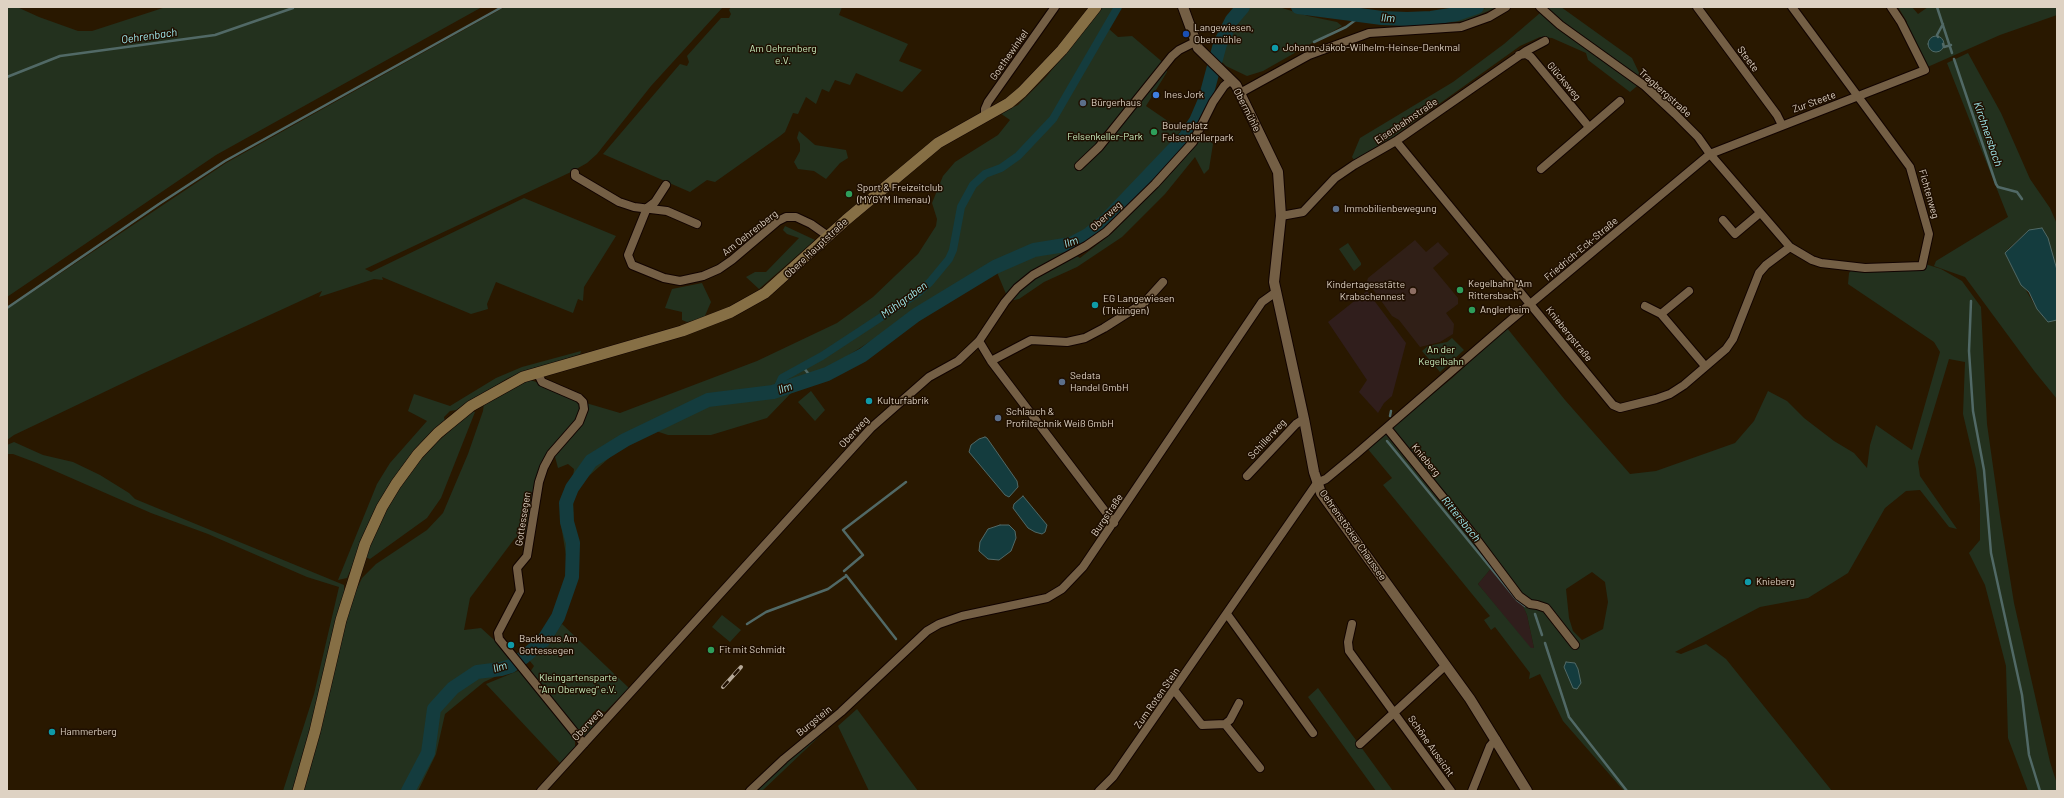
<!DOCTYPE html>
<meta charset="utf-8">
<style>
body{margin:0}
#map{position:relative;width:2064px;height:798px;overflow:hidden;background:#291800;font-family:Barlow,sans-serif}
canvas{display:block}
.frame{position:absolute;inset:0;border:8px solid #ded2c3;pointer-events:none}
</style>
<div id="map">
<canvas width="2064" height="798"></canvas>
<div class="frame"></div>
</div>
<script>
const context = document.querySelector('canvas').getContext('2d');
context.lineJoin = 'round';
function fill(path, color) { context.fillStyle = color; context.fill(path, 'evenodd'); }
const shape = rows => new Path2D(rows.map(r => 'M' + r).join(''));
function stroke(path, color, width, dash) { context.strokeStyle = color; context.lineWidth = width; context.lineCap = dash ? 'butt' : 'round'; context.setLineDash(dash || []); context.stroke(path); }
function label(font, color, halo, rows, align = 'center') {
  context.font = font + ' Barlow,sans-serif'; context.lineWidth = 3; context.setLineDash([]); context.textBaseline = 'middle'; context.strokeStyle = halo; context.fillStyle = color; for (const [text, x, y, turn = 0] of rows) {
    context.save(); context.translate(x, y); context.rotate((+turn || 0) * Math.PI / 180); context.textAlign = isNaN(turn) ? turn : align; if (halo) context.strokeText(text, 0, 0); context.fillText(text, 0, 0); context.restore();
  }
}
const commercial = shape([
 [1367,291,1406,343,1392,396,1384,403,1378,413,1359,392,1367,380,1328,322],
 [1493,566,1521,600,1527,615,1534,648,1531,649,1478,584]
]);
const education = shape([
 [1415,240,1426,252,1438,242,1449,254,1433,268,1458,298,1458,304,1446,313,1454,324,1453,334,1440,342,1420,347,1399,320,1392,316,1367,281,1368,278]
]);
const green = shape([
 [7,7,17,7,39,17,78,31,92,31,166,7,482,7,216,155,7,297],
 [505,7,723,7,651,86,597,154,587,163,571,172,365,269,371,272,524,198,616,236,584,287,583,301,578,299,573,313,496,282,487,304,488,309,471,314,382,277,383,280,374,279,319,297,322,291,144,373,14,435,7,440,7,309,226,163],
 [731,7,842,7,839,15,908,44,899,61,922,70,902,92,856,73,850,85,835,80,829,92,822,89,816,104,806,97,798,114,793,113,785,132,780,136,715,182,707,180,690,192,603,154,680,64,687,66,689,62,687,56,721,18,729,18,731,14,729,10],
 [1103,7,1120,7,1109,29,1118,37,1132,36,1166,65,1167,72,1146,106,1181,130,1160,155,1103,218,1067,250,1080,258,1112,233,1174,170,1204,133,1213,144,1209,169,1204,174,1195,157,1165,194,1122,237,1077,267,1044,282,1019,299,1009,301,996,270,925,306,793,391,767,418,711,435,668,435,653,430,626,443,573,490,574,545,567,561,560,519,566,486,573,477,574,469,568,464,558,468,554,453,579,426,586,403,620,413,757,361,837,323,873,297,918,254,936,226,937,219,932,203,943,176,955,162,998,135,1010,120,1000,113,1018,105,1046,77],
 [1250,7,1279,7,1308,16,1337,22,1342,26,1263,71,1247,76,1226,66,1219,59,1224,43,1232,26,1241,12],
 [1488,7,1497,7,1466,21,1439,23,1439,19,1470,14],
 [1547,7,1561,7,1632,58,1643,81,1630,92,1588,60,1586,53,1552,38,1540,37,1520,46,1393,137,1354,160,1352,157,1360,138,1453,82,1504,44],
 [1898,7,1912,7,1918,14,1928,7,2057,7,2057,15,2000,35,1923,69,1902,31,1907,22],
 [1968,53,2001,113,2030,179,2050,208,2057,224,2057,270,2054,263,2029,230,2008,249,2007,258,2037,309,2048,322,2057,320,2057,399,2035,372,1965,277,1934,266,1936,261,2008,217,1947,63],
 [799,131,815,145,846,150,848,158,840,163,826,179,814,171,798,169,794,162,800,151,800,144,797,138],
 [785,226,815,240,759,289,746,277,755,272,766,272,799,238,787,234,783,230],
 [1348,243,1361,263,1361,265,1354,271,1339,249],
 [1922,263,1941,269,1962,281,1981,307,1987,424,2000,516,2014,603,2050,762,2057,784,2057,791,2028,791,2008,738,2006,666,1985,585,1969,553,1980,540,1980,505,1976,469,1963,414,1965,362,1949,359,1918,462,1920,476,1957,529,1949,527,1920,490,1906,491,1885,508,1848,573,1808,598,1760,607,1675,652,1681,654,1706,644,1726,659,1832,791,1624,791,1563,721,1540,674,1529,679,1530,673,1495,627,1491,630,1484,620,1490,616,1383,485,1392,478,1367,448,1451,379,1507,328,1565,400,1630,474,1656,471,1735,443,1754,421,1768,391,1787,401,1804,418,1834,441,1854,453,1867,468,1870,445,1876,425,1912,450,1940,352,1934,342,1848,284,1849,273,1854,267],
 [1493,566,1521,601,1527,615,1534,648,1531,648,1478,584],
 [1592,572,1605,582,1608,602,1603,629,1582,640,1573,631,1569,618,1566,589],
 [702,283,711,302,704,318,687,322,682,320,682,312,665,308,672,289],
 [1452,338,1464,350,1440,372,1422,351,1428,346,1447,342],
 [581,351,580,354,508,378,456,410,450,411,444,417,445,422,428,438,353,564,347,578,338,580,377,484,390,463,427,421,408,411,414,394,450,406,496,378,522,367],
 [531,380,574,397,580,403,581,411,578,417,544,461,528,533,515,538,470,598,464,630,481,628,504,649,512,661,510,661,516,667,484,682,445,714,436,754,418,791,303,791,352,599,362,578,376,564,427,530,443,513,468,454,483,411,484,403,517,385],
 [811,391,825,410,815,421,798,402],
 [472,411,475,412,441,498,427,518,370,559,365,557,376,530,396,492,426,452],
 [14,442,43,455,73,462,100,475,129,493,135,499,344,585,344,593,306,748,292,791,283,791,314,694,339,587,307,577,208,534,151,513,37,463,13,454,7,454,7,445],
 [722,615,741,630,730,642,712,627],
 [562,624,629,688,605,712,597,709,592,714,597,722,584,737,581,737,530,672,534,666,529,660,544,650],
 [520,670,575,738,575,747,560,763,486,684],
 [1318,688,1393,791,1376,791,1308,697],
 [857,709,918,791,869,791,838,726],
 [825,731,762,791,754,791,819,733]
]);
const water = shape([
 '1928 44a8 8 0 1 1 16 0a8 8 0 1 1-16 0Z',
 [2042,228,2048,238,2057,270,2057,320,2048,322,2037,309,2029,292,2021,285,2005,253,2029,230,2042,228],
 [985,437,987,438,1017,481,1018,487,1009,497,1005,495,969,452,971,445,979,439,985,437],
 [1023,496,1047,525,1045,532,1042,534,1035,532,1028,528,1013,508,1014,504,1023,496],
 [1000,525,1009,525,1015,531,1016,538,1011,551,999,560,988,559,979,551,980,542,988,529,1000,525],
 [1566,662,1575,663,1578,669,1581,683,1577,689,1573,688,1564,667,1566,662]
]);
const stream = shape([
 [1937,7,1952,53],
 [1938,37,1937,35,1943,24],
 [1314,42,1346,27,1361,16],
 [1943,44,1944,47,1951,45],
 [1954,59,1996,184,1998,187,2017,192,2022,199],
 [7,77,60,56,215,35,293,8],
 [1971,301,1969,351,1973,411,1984,470,1991,553,2022,695,2029,755,2040,791],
 [7,308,159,204,225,161,502,7],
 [803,367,812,378],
 [1390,416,1391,411],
 [1387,441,1517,600,1525,606],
 [844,571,863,555,843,530,906,482],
 [846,575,896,639],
 [1535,614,1542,635],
 [747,624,766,612,828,589,846,576],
 [1545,643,1569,717,1627,791]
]);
const canal = shape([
 [777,389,782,378,822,356,918,293,930,282,949,259,953,250,961,207,973,185,985,174,1001,168,1018,156,1053,119,1118,7]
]);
const river = shape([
 [1298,7,1382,18,1407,19,1431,18,1457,14,1477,7],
 [408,791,428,753,434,709,453,688,477,672,501,669,511,666,524,657,543,641,558,617,572,577,573,543,567,522,566,503,572,488,591,461,625,440,708,400,773,392,827,374,863,355,916,315,995,267,1034,250,1071,244,1088,235,1105,221,1186,136,1196,121,1205,100,1220,44,1232,20,1243,7]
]);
const minor = shape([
 [1540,7,1560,25,1645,86,1675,114,1698,137,1710,154,1790,247,1812,260,1821,263,1865,268,1922,266,1929,234,1910,167,1792,7],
 [1697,7,1777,115,1782,125],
 [1519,55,1526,54,1531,57,1589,127],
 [1240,93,1309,55,1369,33,1461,27,1489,17,1506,7],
 [985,116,985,109,988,102,1055,7],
 [1396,141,1613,405,1620,408,1656,399,1670,394,1684,385,1726,349,1733,339,1759,273,1766,265,1790,247],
 [1079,166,1099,147,1172,56,1179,50,1195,42],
 [1541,169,1620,101],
 [575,173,575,176,619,202,634,207,667,211,697,224],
 [666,185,655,202,647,208,628,255,632,265,664,278,680,281,703,276,719,269,732,260,778,221,786,217,796,217,811,224,828,236],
 [1281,216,1303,212,1335,178,1354,165,1396,141,1526,51,1545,41],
 [1723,220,1735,234,1760,213],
 [1645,306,1661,314,1705,366],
 [1661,314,1689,291],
 [979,341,991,361,1114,523],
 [991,361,1031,340,1067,342,1085,338,1104,328,1145,302,1163,282],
 [537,372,542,382,579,398,583,402,584,409,579,422,551,454,544,467,539,482,527,556,517,568,520,591,498,633,499,639,584,744],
 [1387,428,1471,532,1519,596,1530,604,1537,605,1546,608,1575,645],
 [1247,476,1296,424,1304,419],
 [1227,614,1313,733],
 [1352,624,1348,642,1349,651,1451,791],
 [1174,690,1202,725,1225,724,1230,720,1239,703],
 [1225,724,1260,768],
 [1360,744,1446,665],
 [541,791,871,428,929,377,958,361,979,341,1005,302,1017,288,1033,275,1086,246,1106,232,1155,184,1193,142,1213,102,1224,86,1231,80],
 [750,791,784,759,841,712,927,631,939,624,962,616,1047,598,1062,589,1083,567,1262,302,1276,292],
 [1099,791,1113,777,1317,483,1326,479,1355,455,1505,325,1710,154,1925,70,1901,22,1891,7],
 [1472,791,1490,746,1496,739]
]);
const tertiary = shape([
 [1183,7,1198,48,1236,85,1278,172,1281,216,1274,282,1304,419,1314,472,1321,493,1470,699,1527,791]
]);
const secondary = shape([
 [298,791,315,731,341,620,365,544,382,507,396,484,418,454,438,433,471,406,523,377,682,331,731,312,765,293,846,220,938,143,1009,103,1022,92,1062,50,1096,7]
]);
const rail = shape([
 [723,687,741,667]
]);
const markers = [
 [1186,34,4,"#1a4fb4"],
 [1275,48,4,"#0f9aa8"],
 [1156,95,4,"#3f7fe0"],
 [1083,103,4,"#5c6f8a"],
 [1154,132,4,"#2e9e5b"],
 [849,194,4,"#2e9e5b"],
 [1336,209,4,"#5c6f8a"],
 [1460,290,4,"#2e9e5b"],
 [1413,291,4,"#8d6e63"],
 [1095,305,4,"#0f9aa8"],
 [1472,310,4,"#2e9e5b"],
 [1062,382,4,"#5c6f8a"],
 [869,401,4,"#0f9aa8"],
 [998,418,4,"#5c6f8a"],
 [1748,582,4,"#0f9aa8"],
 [511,645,4,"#0f9aa8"],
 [711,650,4,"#2e9e5b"],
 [52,732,4,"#0f9aa8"]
];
const poiNames = [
 ["Langewiesen,",1194,28],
 ["Obermühle",1194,40],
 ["Johann-Jakob-Wilhelm-Heinse-Denkmal",1283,48],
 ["Ines Jork",1164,95],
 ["Bürgerhaus",1091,103],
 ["Bouleplatz",1162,126],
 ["Felsenkellerpark",1162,138],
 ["Sport & Freizeitclub",857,188],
 ["(MYGYM Ilmenau)",857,200],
 ["Immobilienbewegung",1344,209],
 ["Kegelbahn \"Am",1468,284],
 ["Rittersbach\"",1468,296],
 ["Kindertagesstätte",1405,285,"right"],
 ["Krabschennest",1405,297,"right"],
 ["EG Langewiesen",1103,299],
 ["(Thüingen)",1103,311],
 ["Anglerheim",1480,310],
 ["Sedata",1070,376],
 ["Handel GmbH",1070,388],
 ["Kulturfabrik",877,401],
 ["Schlauch &",1006,412],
 ["Profiltechnik Weiß GmbH",1006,424],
 ["Knieberg",1756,582],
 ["Backhaus Am",519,639],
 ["Gottessegen",519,651],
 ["Fit mit Schmidt",719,650],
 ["Hammerberg",60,732]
];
const parkNames = [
 ["Am Oehrenberg",783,49],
 ["e.V.",783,61],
 ["Felsenkeller-Park",1105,137],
 ["An der",1441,350],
 ["Kegelbahn",1441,362],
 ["Kleingartensparte",578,678],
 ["\"Am Oberweg\" e.V.",578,690]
];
const streetNames = [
 ["Goethewinkel",1009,55,-55],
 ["Steete",1748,59,53],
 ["Glücksweg",1564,81,50],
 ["Tragbergstraße",1665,93,42],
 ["Zur Steete",1814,102,-20],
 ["Obermühle",1247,110,63],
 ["Eisenbahnstraße",1406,121,-34],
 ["Fichtenweg",1929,194,74],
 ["Oberweg",1106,216,-42],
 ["Am Oehrenberg",750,233,-38],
 ["Obere Hauptstraße",816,248,-43],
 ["Friedrich-Eck-Straße",1581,249,-40],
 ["Kniebergstraße",1569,334,51],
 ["Oberweg",854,432,-47],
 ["Schillerweg",1267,439,-47],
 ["Knieberg",1426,460,50],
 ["Burgstraße",1107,515,-56],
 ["Gottessegen",523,519,-81],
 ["Oehrenstöcker Chaussee",1353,535,55],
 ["Zum Roten Stein",1157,698,-55],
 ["Burgstein",814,721,-39],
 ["Oberweg",587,725,-47],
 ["Schöne Aussicht",1431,746,55]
];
const waterNames = [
 ["Ilm",1388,18,3],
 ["Oehrenbach",149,36,-8],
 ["Kirchnersbach",1988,134,71],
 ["Ilm",1071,242,-19],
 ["Mühlgraben",904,300,-36],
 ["Ilm",785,388,-18],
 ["Rittersbach",1461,519,51],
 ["Ilm",500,667,-17]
];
fill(commercial, '#301e1c');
fill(education, '#301f17');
fill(green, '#23311e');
fill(water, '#143c3e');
stroke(water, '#516966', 1);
stroke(stream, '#516966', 2.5);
stroke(canal, '#143c3e', 8);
stroke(river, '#143c3e', 14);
stroke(minor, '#110300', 10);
stroke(tertiary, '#110300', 12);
stroke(secondary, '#110300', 12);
stroke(minor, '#745f45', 8);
stroke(tertiary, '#745f45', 10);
stroke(secondary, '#866f45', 11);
stroke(rail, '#b5a897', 4);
stroke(rail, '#1f0f00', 2.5, [8]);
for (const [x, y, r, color] of markers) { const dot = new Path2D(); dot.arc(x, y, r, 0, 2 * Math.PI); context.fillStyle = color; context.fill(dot); stroke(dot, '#1f0f00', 1.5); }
label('10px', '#ded2c3', '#1f0f00', poiNames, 'left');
label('10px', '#c6ebbb', '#1f0f00', parkNames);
label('10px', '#ded2c3', '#1f0f00', streetNames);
label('italic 11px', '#a0ebef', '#1f0f00', waterNames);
</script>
